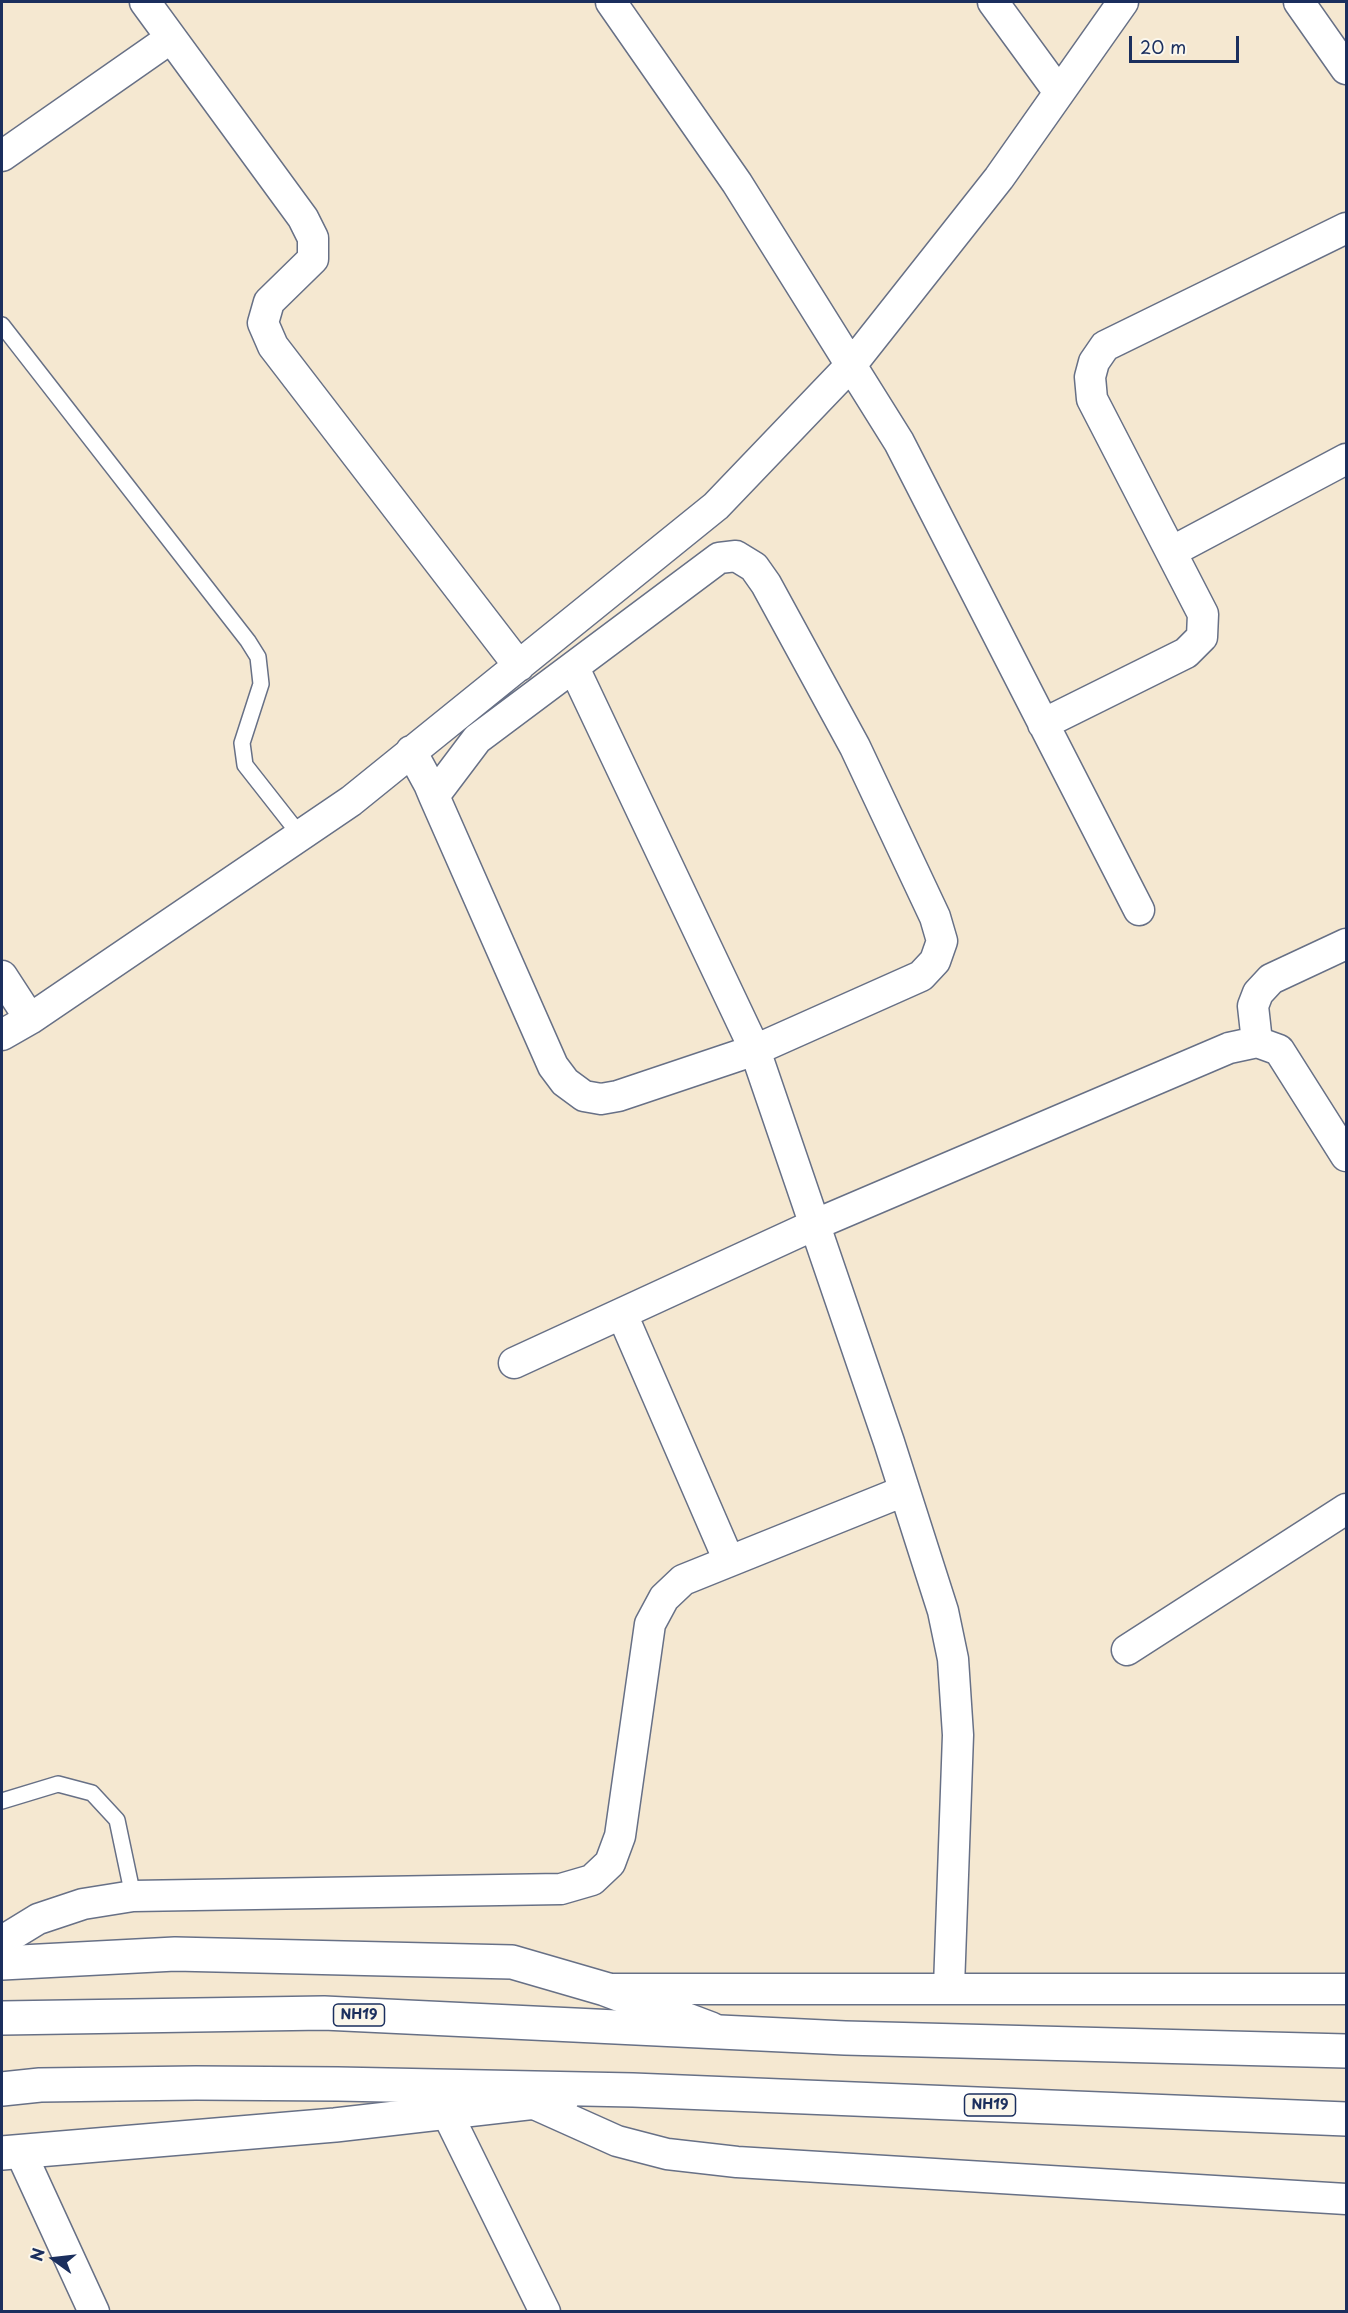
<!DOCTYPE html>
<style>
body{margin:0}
#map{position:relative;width:1348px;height:2313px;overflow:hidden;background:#f5e8d1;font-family:"Playpen Sans",sans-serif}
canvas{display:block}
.frame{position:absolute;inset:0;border:3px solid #1b2f5e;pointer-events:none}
.north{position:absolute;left:24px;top:2229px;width:60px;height:60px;-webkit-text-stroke:4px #fbf7ec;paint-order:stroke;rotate:285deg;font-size:16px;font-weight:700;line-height:24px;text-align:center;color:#1b2f5e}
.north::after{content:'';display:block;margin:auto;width:21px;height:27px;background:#1b2f5e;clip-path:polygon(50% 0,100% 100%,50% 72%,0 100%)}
.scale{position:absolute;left:1129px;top:36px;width:110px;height:27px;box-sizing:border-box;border:3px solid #1b2f5e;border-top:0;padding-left:8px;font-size:18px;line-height:21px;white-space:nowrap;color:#1b2f5e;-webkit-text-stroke:4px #fbf7ec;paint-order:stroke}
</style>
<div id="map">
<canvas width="1348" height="2313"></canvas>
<div class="frame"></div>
<div class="north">N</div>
<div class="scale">20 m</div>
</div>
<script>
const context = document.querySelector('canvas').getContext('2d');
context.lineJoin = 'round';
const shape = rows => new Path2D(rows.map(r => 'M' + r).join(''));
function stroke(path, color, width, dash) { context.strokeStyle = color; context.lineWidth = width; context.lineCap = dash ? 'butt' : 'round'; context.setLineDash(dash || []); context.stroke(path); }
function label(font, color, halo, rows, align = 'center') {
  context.font = font + ' "Playpen Sans",sans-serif'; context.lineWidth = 4.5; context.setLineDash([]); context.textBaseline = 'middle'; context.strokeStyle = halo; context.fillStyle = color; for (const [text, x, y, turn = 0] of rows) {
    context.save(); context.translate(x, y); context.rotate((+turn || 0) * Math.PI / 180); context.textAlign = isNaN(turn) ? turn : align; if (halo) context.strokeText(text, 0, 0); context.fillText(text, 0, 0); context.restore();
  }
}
const lane = shape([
 [2,325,248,641,258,657,261,684,242,743,245,765,300,835],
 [2,1801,58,1784,92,1793,117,1820,133,1896]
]);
const street = shape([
 [145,2,303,218,313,238,313,259,269,302,263,323,273,346,519,666],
 [611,2,737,183,899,442,1139,910],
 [993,2,1058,91],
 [1299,2,1346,69],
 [2,156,171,38],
 [1171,552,1346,459],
 [574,668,755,1050,889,1442,943,1611,953,1659,958,1735,949,1987],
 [1043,724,1186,653,1202,637,1203,614,1092,399,1090,377,1094,362,1105,346,1346,228],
 [411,751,429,784,434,796,553,1066,565,1082,584,1096,601,1099,618,1096,755,1050,921,976,935,961,942,941,935,917,855,747,766,584,754,567,736,556,719,558,477,739,434,796],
 [2,976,30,1019],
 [2,1035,30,1019,351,801,716,506,852,364,999,178,1123,2],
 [1257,1042,1253,1006,1258,993,1271,979,1346,944],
 [622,1314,729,1561],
 [514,1363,814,1225,1229,1048,1257,1042,1279,1050,1346,1156],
 [1127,1650,1346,1509],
 [2,1941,38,1919,83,1904,133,1896,561,1889,592,1880,610,1863,620,1836,650,1624,664,1598,683,1580,904,1491],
 [609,1989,1346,1989],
 [530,2102,617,2141,667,2154,737,2162,1346,2199],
 [447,2113,545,2312],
 [20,2151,94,2312]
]);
const secondary = shape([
 [2,1963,175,1954,512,1962,605,1989,711,2029],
 [2,2153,335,2125,562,2099]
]);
const highway = shape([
 [2,2018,324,2013,845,2038,1346,2051],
 [2,2089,40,2085,196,2083,338,2084,633,2090,1346,2119]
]);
const shields = [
 [359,2015,51],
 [990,2105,51]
];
const shieldNames = [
 ["NH19",359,2015],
 ["NH19",990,2105]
];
stroke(lane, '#677086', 18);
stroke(street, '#677086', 33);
stroke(secondary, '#677086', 36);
stroke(highway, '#677086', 36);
stroke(lane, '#fff', 15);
stroke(street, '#fff', 30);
stroke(secondary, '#fff', 33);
stroke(highway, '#fff', 33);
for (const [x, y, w] of shields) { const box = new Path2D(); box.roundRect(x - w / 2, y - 11, w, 22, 4.5); context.fillStyle = '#fbf7ec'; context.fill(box); stroke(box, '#1b2f5e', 1.5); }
label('bold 14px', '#1b2f5e', null, shieldNames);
</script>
